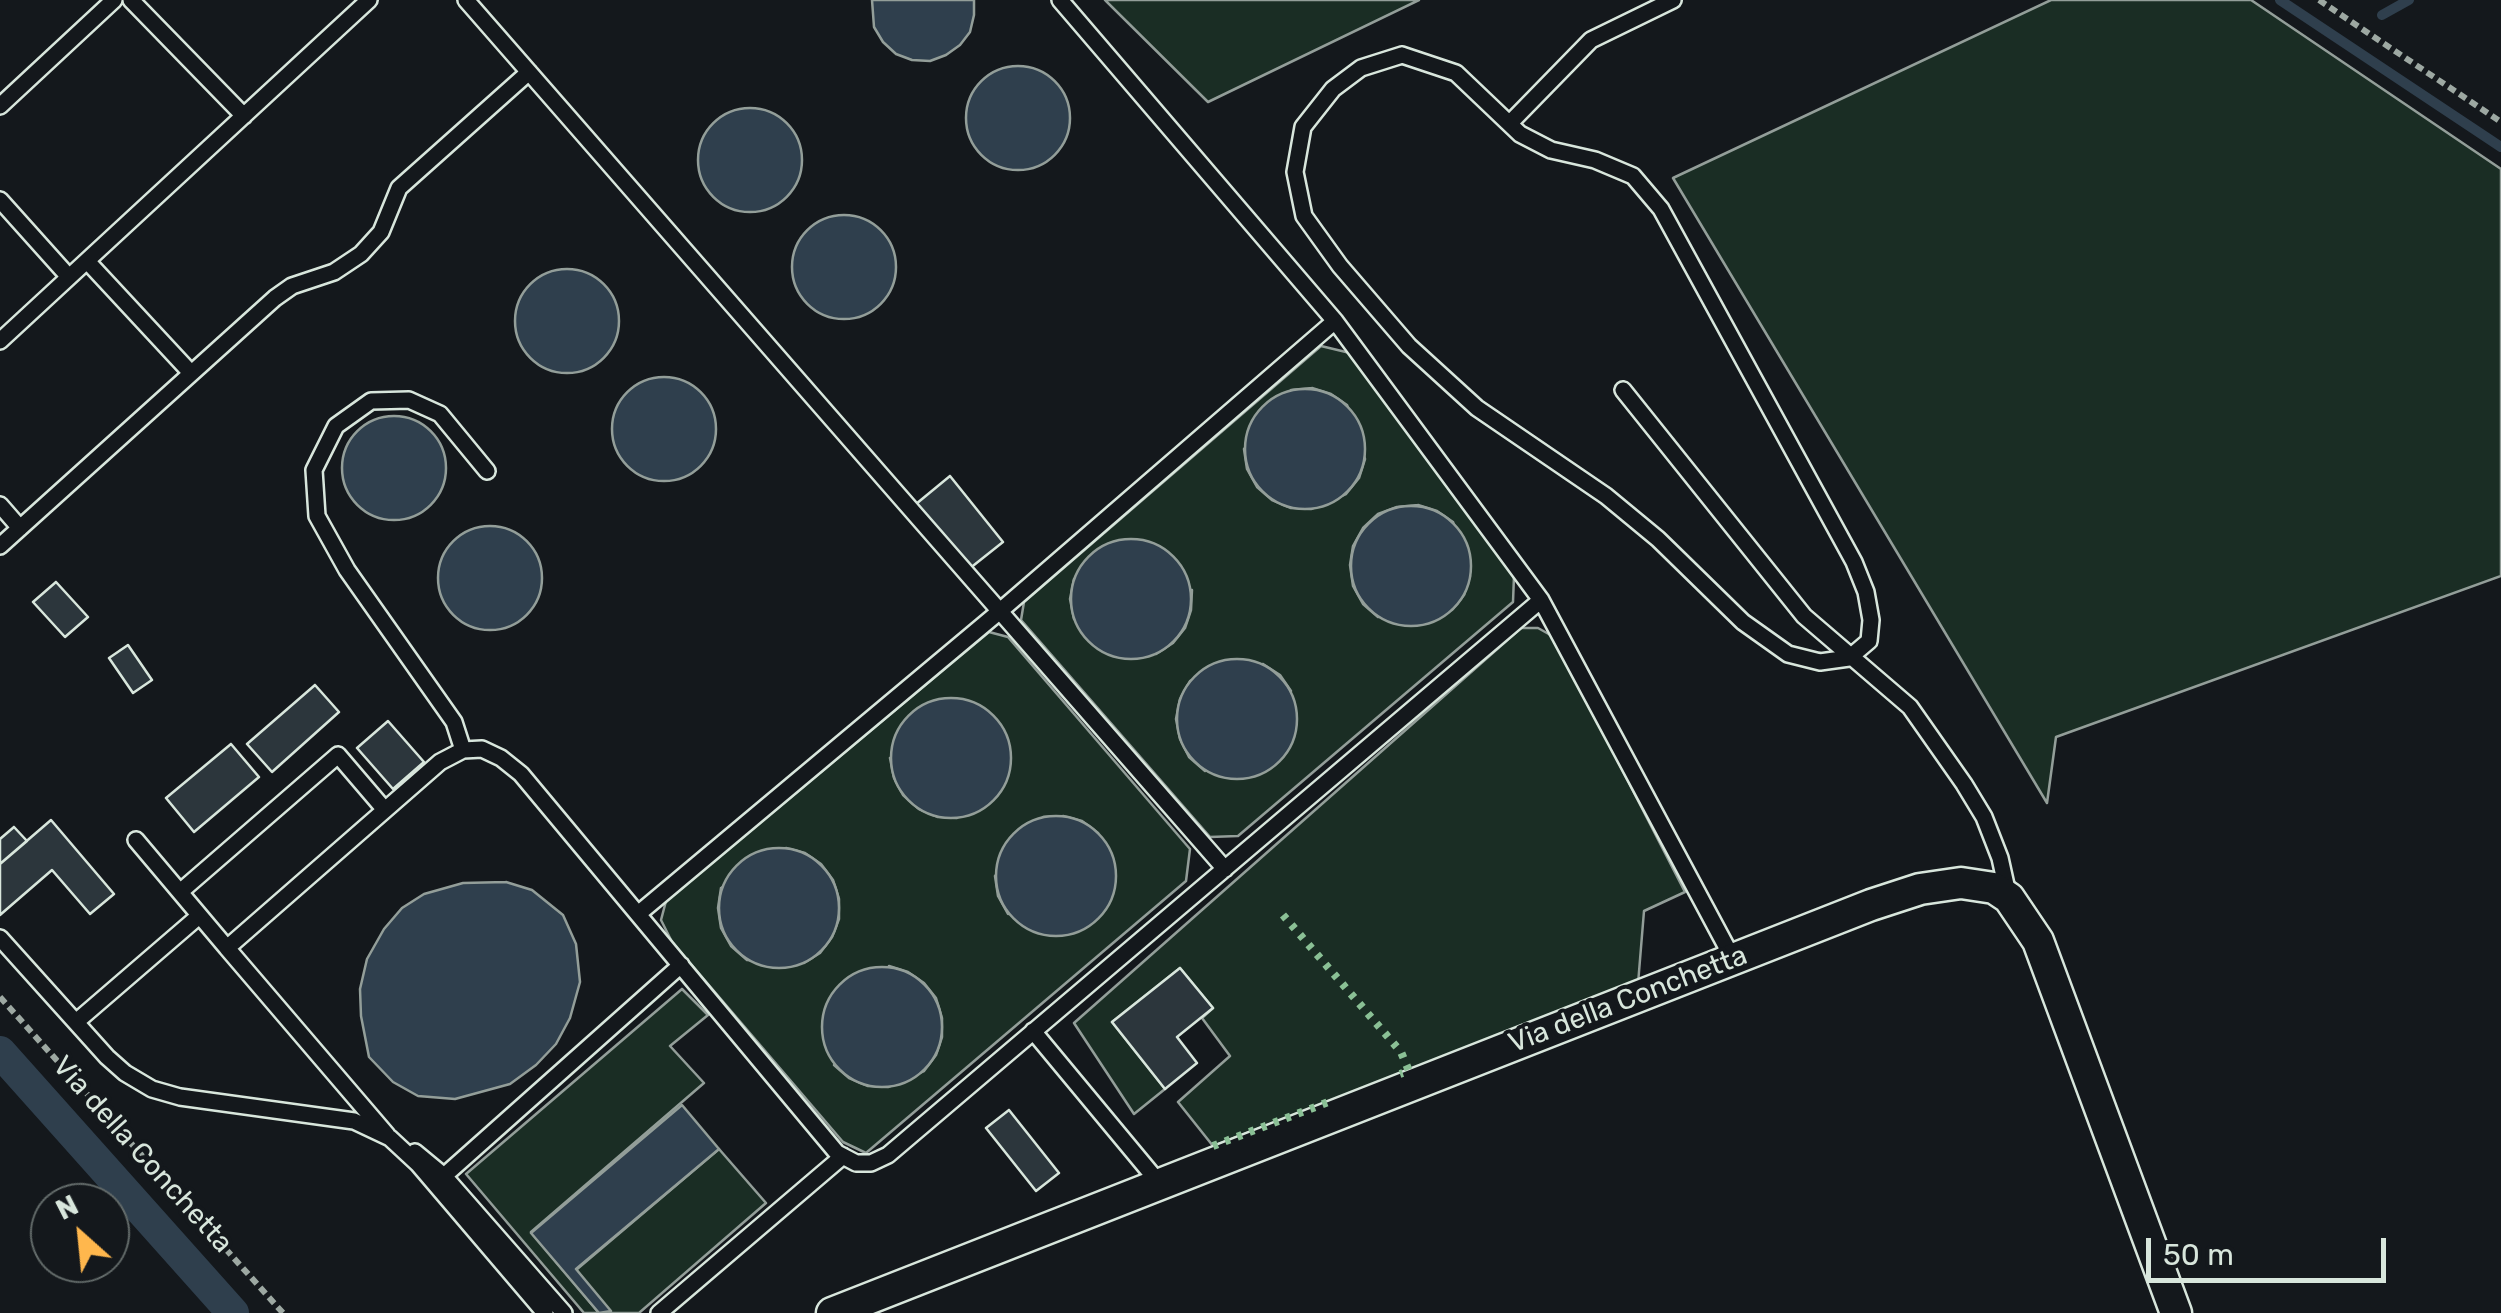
<!DOCTYPE html>
<style>
body{margin:0}
#map{position:relative;width:2501px;height:1313px;overflow:hidden;background:#14181c;font-family:Rubik,sans-serif}
canvas{display:block}
.north{position:absolute;left:30px;top:1183px;width:100px;height:100px;box-sizing:border-box;background:#14181c;border:2px solid #626a69;border-radius:50%;rotate:333deg;font-size:28px;font-weight:700;line-height:40px;text-align:center;color:#d8e6dc}
.north::after{content:'';display:block;margin:auto;width:35px;height:45px;background:#ffb74d;clip-path:polygon(50% 0,100% 100%,50% 72%,0 100%)}
.scale{position:absolute;left:2146px;top:1238px;width:240px;height:45px;box-sizing:border-box;border:5px solid #d8e6dc;border-top:0;padding-left:12px;font-size:30px;line-height:35px;white-space:nowrap;color:#d8e6dc;-webkit-text-stroke:8px #14181c;paint-order:stroke}
</style>
<div id="map">
<canvas width="2501" height="1313"></canvas>
<div class="north">N</div>
<div class="scale">50 m</div>
</div>
<script>
const context = document.querySelector('canvas').getContext('2d');
context.lineJoin = 'round';
function fill(path, color) { context.fillStyle = color; context.fill(path, 'evenodd'); }
const shape = rows => new Path2D(rows.map(r => 'M' + r).join(''));
function stroke(path, color, width, dash) { context.strokeStyle = color; context.lineWidth = width; context.lineCap = dash ? 'butt' : 'round'; context.setLineDash(dash || []); context.stroke(path); }
function label(font, color, halo, rows, align = 'center') {
  context.font = font + ' Rubik,sans-serif'; context.lineWidth = 8; context.setLineDash([]); context.textBaseline = 'middle'; context.strokeStyle = halo; context.fillStyle = color; for (const [text, x, y, turn = 0] of rows) {
    context.save(); context.translate(x, y); context.rotate((+turn || 0) * Math.PI / 180); context.textAlign = isNaN(turn) ? turn : align; if (halo) context.strokeText(text, 0, 0); context.fillText(text, 0, 0); context.restore();
  }
}
const green = shape([
 [1105,0,1419,0,1208,102,1105,0],
 [2051,0,2251,0,2501,169,2501,576,2056,737,2047,803,1673,178,2051,0],
 [1321,346,1350,353,1514,576,1513,602,1238,836,1210,837,1021,620,1024,602,1321,346],
 [1312,388,1331,394,1347,405,1365,459,1359,478,1346,494,1311,509,1291,508,1272,500,1257,487,1247,469,1244,449,1291,390,1312,388],
 [1418,505,1437,511,1453,522,1470,576,1464,595,1452,610,1378,617,1363,604,1353,586,1350,565,1353,546,1363,528,1378,514,1397,507,1418,505],
 [1074,579,1192,590,1191,610,1185,628,1173,643,1156,654,1074,619,1070,599,1074,579],
 [1263,664,1280,675,1291,691,1205,771,1189,757,1180,739,1176,719,1180,699,1190,681,1263,664],
 [1521,628,1538,628,1554,637,1685,892,1644,911,1638,984,1213,1146,1178,1102,1230,1056,1202,1018,1213,1008,1180,968,1112,1022,1165,1089,1134,1114,1074,1023,1521,628],
 [989,632,1008,637,1190,849,1186,881,866,1153,843,1142,672,942,661,920,666,901,989,632],
 [890,758,957,818,938,817,919,809,903,795,894,778,890,758],
 [1063,816,1082,821,1098,833,1008,914,998,896,995,876,1043,817,1063,816],
 [786,848,805,853,821,864,833,880,839,899,839,919,832,937,820,953,804,963,747,960,731,946,721,928,718,908,721,888,786,848],
 [889,966,908,972,924,983,936,998,942,1018,942,1037,936,1055,924,1071,888,1087,868,1086,849,1078,834,1065,889,966],
 [682,989,708,1015,670,1046,704,1083,531,1232,599,1313,584,1313,466,1174,682,989],
 [719,1149,766,1203,639,1313,609,1313,576,1270,719,1149]
]);
const water = shape([
 [872,0,974,0,974,15,970,32,960,45,946,55,930,61,912,60,896,54,883,42,874,27,872,0],
 '966 118a52 52 0 1 1 104 0a52 52 0 1 1-104 0Z',
 '698 160a52 52 0 1 1 104 0a52 52 0 1 1-104 0Z',
 '792 267a52 52 0 1 1 104 0a52 52 0 1 1-104 0Z',
 '515 321a52 52 0 1 1 104 0a52 52 0 1 1-104 0Z',
 '612 429a52 52 0 1 1 104 0a52 52 0 1 1-104 0Z',
 '1245 449a60 60 0 1 1 120 0a60 60 0 1 1-120 0Z',
 '342 468a52 52 0 1 1 104 0a52 52 0 1 1-104 0Z',
 '1351 566a60 60 0 1 1 120 0a60 60 0 1 1-120 0Z',
 '438 578a52 52 0 1 1 104 0a52 52 0 1 1-104 0Z',
 '1071 599a60 60 0 1 1 120 0a60 60 0 1 1-120 0Z',
 '1177 719a60 60 0 1 1 120 0a60 60 0 1 1-120 0Z',
 '891 758a60 60 0 1 1 120 0a60 60 0 1 1-120 0Z',
 '996 876a60 60 0 1 1 120 0a60 60 0 1 1-120 0Z',
 '719 908a60 60 0 1 1 120 0a60 60 0 1 1-120 0Z',
 [506,882,532,890,563,915,576,944,580,982,570,1018,556,1044,536,1065,510,1084,455,1099,418,1096,393,1082,369,1057,361,1016,360,989,367,959,384,929,402,908,424,894,463,883,506,882],
 '822 1027a60 60 0 1 1 120 0a60 60 0 1 1-120 0Z',
 [682,1105,719,1149,576,1269,611,1311,599,1313,531,1233,682,1105]
]);
const stream = shape([
 [2280,0,2501,147],
 [2382,15,2409,0]
]);
const canal = shape([
 [0,1052,233,1313]
]);
const building = shape([
 [950,476,1003,542,969,569,916,504,950,476],
 [56,582,88,617,65,637,33,602,56,582],
 [128,645,152,680,133,693,109,658,128,645],
 [315,685,339,712,272,772,247,744,315,685],
 [388,721,424,762,393,789,357,748,388,721],
 [231,744,259,777,194,832,166,798,231,744],
 [51,820,114,894,90,914,52,870,0,915,0,864,51,820],
 [14,827,27,841,0,864,0,839,14,827],
 [1180,968,1213,1008,1177,1037,1197,1063,1165,1089,1112,1022,1180,968],
 [1009,1110,1059,1173,1036,1191,986,1128,1009,1110]
]);
const path = shape([
 [2319,0,2501,122],
 [0,997,283,1313]
]);
const service = shape([
 [131,0,244,116],
 [466,0,1225,869],
 [1060,0,1335,321,1541,600,1733,959],
 [1402,55,1456,73,1520,134,1551,150,1595,160,1633,176,1661,209,1854,562,1866,592,1871,620,1869,641,1849,658,1820,662,1788,654,1743,622,1658,539,1606,496,1477,408,1409,346,1340,266,1304,216,1295,172,1303,127,1333,89,1361,68,1402,55],
 [0,106,114,0],
 [1510,123,1591,40,1673,0],
 [0,200,69,277],
 [87,261,191,373],
 [0,341,369,0],
 [1623,390,1804,616,1910,707,1964,784,1984,817,2000,858,2008,894],
 [0,505,20,528],
 [0,546,275,298,292,286,334,272,361,254,381,232,399,188,529,72],
 [463,750,454,722,347,570,317,516,314,470,336,426,371,401,409,400,440,414,487,471],
 [136,840,227,948,440,762,463,750,482,749,501,758,521,774,837,1153,856,1163,871,1163,888,1155,1541,600],
 [180,892,338,755,385,810],
 [638,914,1000,611,1335,321],
 [0,938,107,1057,125,1073,152,1089,180,1097,354,1121,390,1138,418,1164,545,1313],
 [227,948,387,1135],
 [76,1022,199,916],
 [1033,1031,1160,1184],
 [415,1152,444,1176,564,1313],
 [444,1176,681,965],
 [659,1313,843,1156]
]);
const minor = shape([
 [832,1313,1871,905,1920,889,1961,883,1994,888,2009,898,2038,941,2176,1313]
]);
const hedge = shape([
 [1283,915,1401,1052,1409,1071,1400,1074],
 [1213,1146,1331,1101]
]);
const streetNames = [
 ["Via della Conchetta",1628,1000,-21],
 ["Via della Conchetta",142,1155,48]
];
fill(green, '#1a2d24');
stroke(green, '#939e99', 2.5);
fill(water, '#2f3f4d');
stroke(water, '#939e99', 2.5);
stroke(stream, '#2f3f4d', 10);
stroke(canal, '#2f3f4d', 32);
fill(building, '#2c363c');
stroke(building, '#d8e6dc', 2.5);
stroke(service, '#d8e6dc', 20);
stroke(minor, '#d8e6dc', 35);
stroke(path, '#9da8a2', 6, [8, 5]);
stroke(service, '#14181c', 15);
stroke(minor, '#14181c', 30);
stroke(hedge, '#8ac095', 8, [5, 8]);
label('28px', '#d8e6dc', '#14181c', streetNames);
</script>
